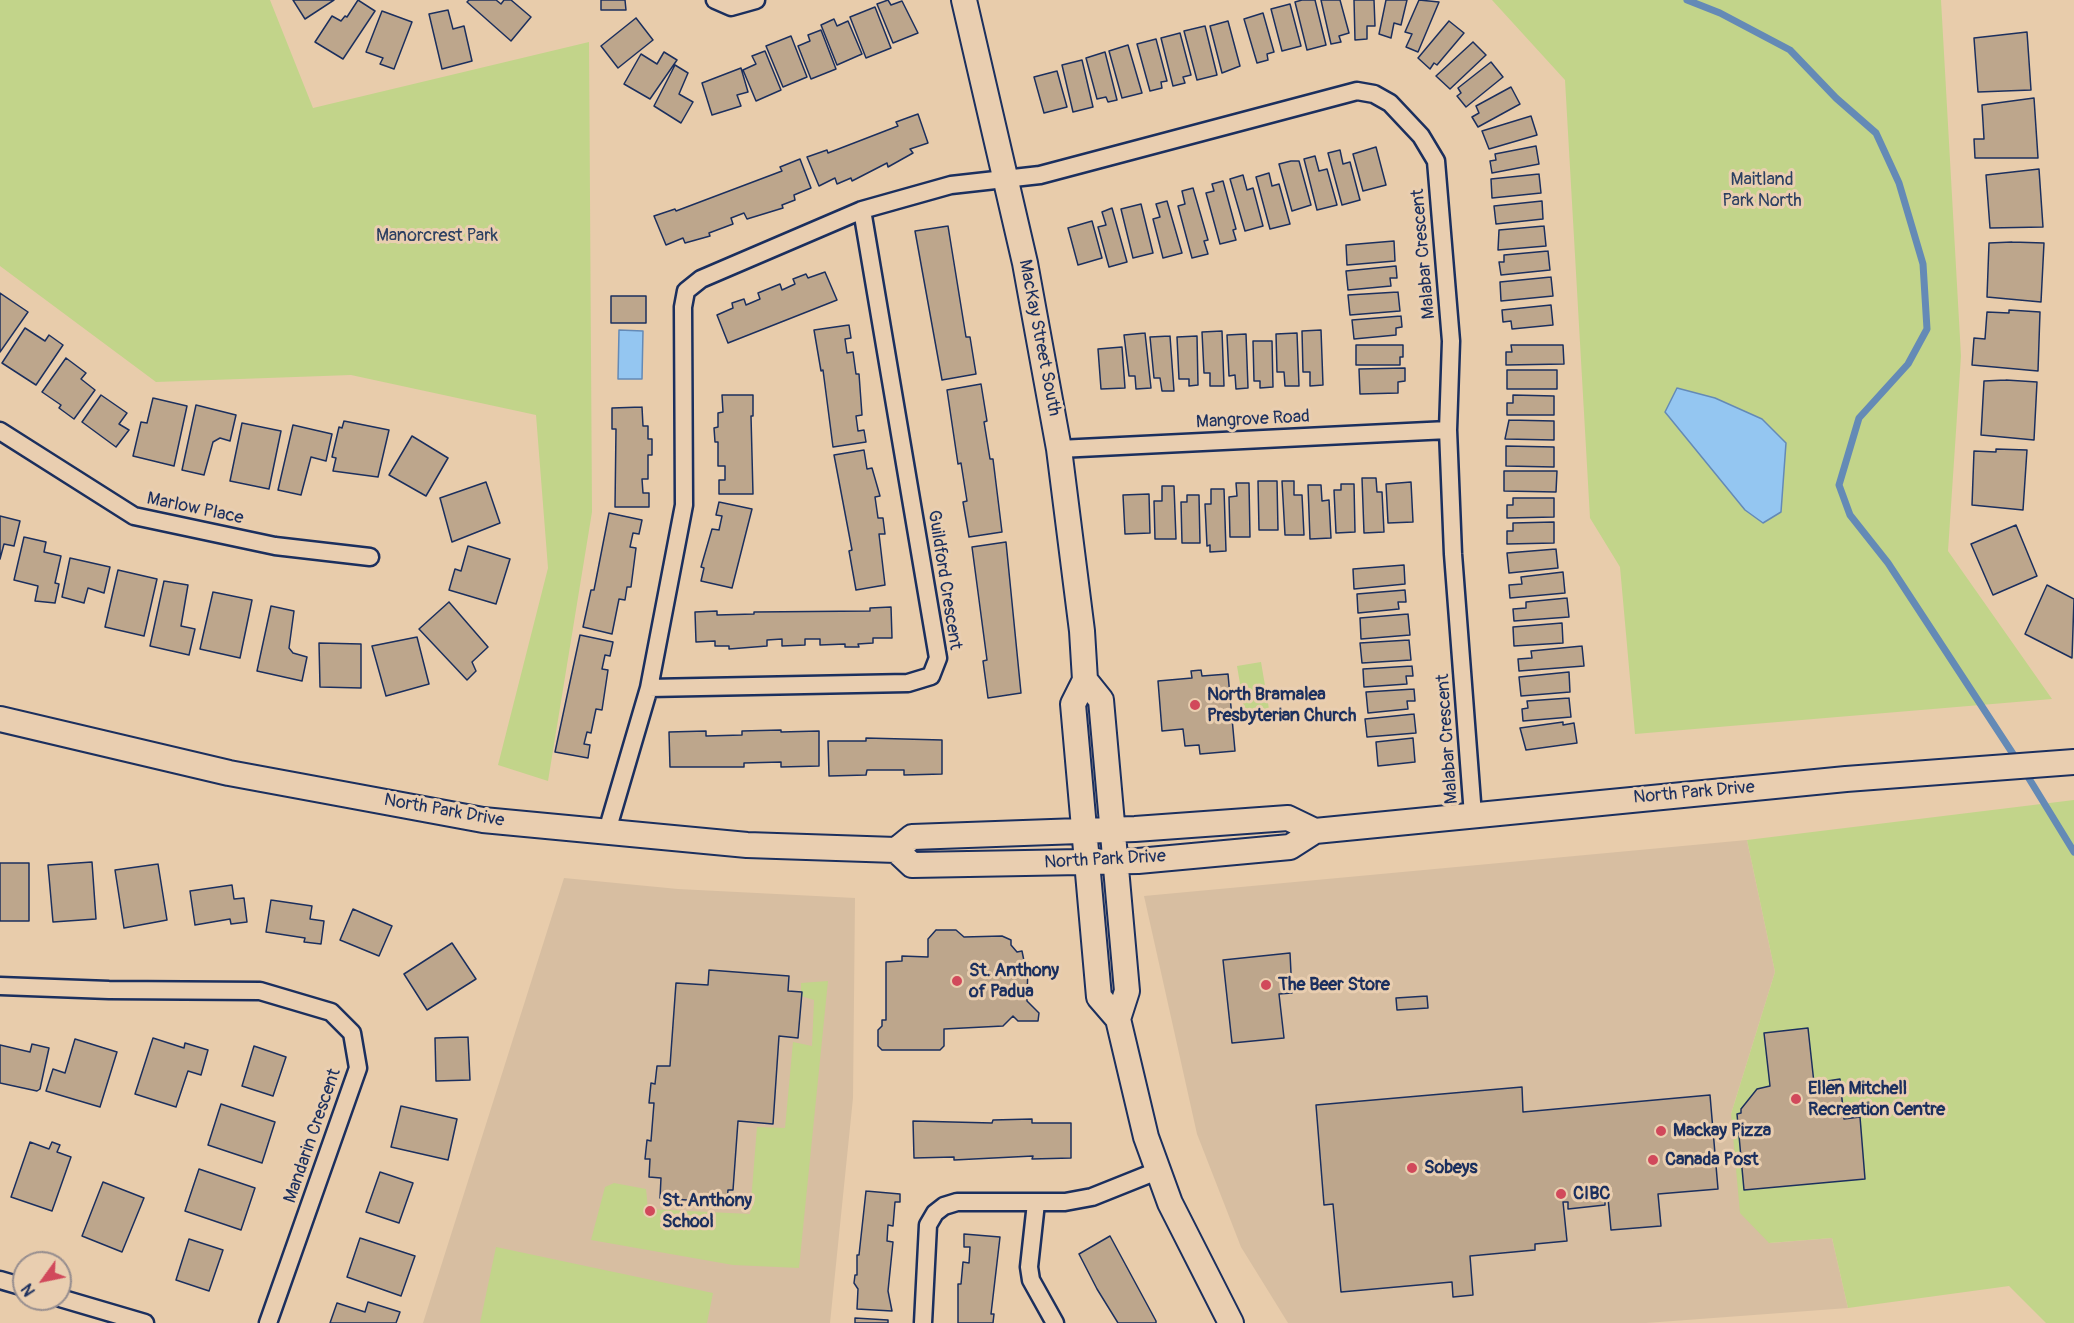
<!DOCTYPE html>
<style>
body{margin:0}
#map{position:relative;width:2074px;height:1323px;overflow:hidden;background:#e8ccab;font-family:Pangolin,sans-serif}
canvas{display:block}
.north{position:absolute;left:12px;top:1251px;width:60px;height:60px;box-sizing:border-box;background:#e9ceb0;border:2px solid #978e8f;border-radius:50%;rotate:237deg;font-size:16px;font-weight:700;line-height:24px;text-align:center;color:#1b2f5e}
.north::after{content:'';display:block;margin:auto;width:21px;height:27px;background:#d1495b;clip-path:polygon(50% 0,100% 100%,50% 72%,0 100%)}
</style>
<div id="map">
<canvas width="2074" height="1323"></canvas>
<div class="north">N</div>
</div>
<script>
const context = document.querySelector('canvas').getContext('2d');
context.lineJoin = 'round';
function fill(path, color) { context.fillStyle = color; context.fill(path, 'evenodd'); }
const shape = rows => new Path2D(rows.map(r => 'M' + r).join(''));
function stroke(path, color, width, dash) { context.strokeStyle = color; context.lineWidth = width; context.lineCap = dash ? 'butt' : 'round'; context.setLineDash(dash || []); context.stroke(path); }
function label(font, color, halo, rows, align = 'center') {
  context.font = font + ' Pangolin,sans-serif'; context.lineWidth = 6; context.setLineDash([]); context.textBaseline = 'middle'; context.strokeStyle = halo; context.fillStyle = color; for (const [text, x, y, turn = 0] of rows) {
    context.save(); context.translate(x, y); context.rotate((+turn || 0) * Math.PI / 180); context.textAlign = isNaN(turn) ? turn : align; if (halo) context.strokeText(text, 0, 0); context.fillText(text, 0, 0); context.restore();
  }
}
const built = shape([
 [1747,840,1775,972,1731,1114,1770,1243,1832,1238,1848,1308,1646,1323,1288,1323,1241,1247,1197,1134,1144,896],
 [564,878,678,889,855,898,853,1098,830,1323,423,1323]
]);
const green = shape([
 [0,0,270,0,313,108,589,42,592,512,548,781,498,765,548,568,536,415,351,375,156,382,0,266],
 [1492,0,1941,0,1961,356,1948,551,2052,699,1635,734,1620,567,1590,518,1565,80],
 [1261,662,1269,709,1245,713,1237,666],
 [2074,800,2074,1323,2046,1323,2009,1286,1848,1308,1832,1238,1769,1243,1740,1213,1731,1114,1775,972,1747,840],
 [828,981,799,1268,733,1265,591,1240,605,1187,614,1183,646,1189,648,1209,750,1214,757,1127,785,1128,793,1042,812,1046,814,1000,801,996,801,983],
 [496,1247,713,1293,707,1323,480,1323]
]);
const water = shape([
 [619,330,643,331,642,379,618,379,619,330],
 [1677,388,1715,398,1762,419,1786,443,1781,512,1763,523,1745,510,1665,412,1677,388]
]);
const stream = shape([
 [1687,0,1720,13,1790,50,1836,98,1876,133,1899,183,1923,264,1927,329,1908,364,1859,418,1839,485,1850,515,1888,563,2017,760],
 [2025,772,2074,852]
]);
const building = shape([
 [293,0,334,0,305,19,293,0],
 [358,0,375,11,343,59,315,42,332,16,341,21,345,16,347,17,358,0],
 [469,0,496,0,501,4,504,0,511,0,531,17,511,41,467,2,469,0],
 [601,0,625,0,626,10,601,10,601,0],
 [888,0,891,5,902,1,918,33,893,43,877,4,888,0],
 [1302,0,1315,0,1326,45,1307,50,1295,2,1302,0],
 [1321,0,1340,0,1349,33,1339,36,1341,42,1331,44,1321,0],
 [1354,0,1374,0,1375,26,1367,26,1367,39,1355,40,1354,0],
 [1386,0,1407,0,1401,25,1394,23,1391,38,1379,34,1386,0],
 [1419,0,1439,2,1418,52,1406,47,1412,34,1405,32,1419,0],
 [1290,4,1301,46,1282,51,1271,9,1290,4],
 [875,7,891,48,866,58,850,17,875,7],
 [448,10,453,29,464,26,472,61,442,69,429,14,448,10],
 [382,11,412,22,394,69,380,64,383,58,366,52,382,11],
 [1263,13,1274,52,1267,54,1268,60,1257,63,1244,19,1263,13],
 [636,18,653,40,618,68,601,46,636,18],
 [834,19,837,26,848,21,862,54,837,65,821,25,834,19],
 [1228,21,1240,66,1222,73,1210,26,1228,21],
 [1449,21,1464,33,1437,65,1434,63,1430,69,1418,58,1449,21],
 [1205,26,1217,75,1197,80,1184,31,1205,26],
 [821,30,836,69,811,79,798,46,810,41,808,35,821,30],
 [2027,32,2031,90,1978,92,1974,38,2027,32],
 [1180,33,1191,75,1183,77,1185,83,1173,86,1161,38,1180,33],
 [791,36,807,77,783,87,766,46,791,36],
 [1156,39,1167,81,1161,82,1162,88,1150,91,1137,44,1156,39],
 [1473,42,1486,55,1450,89,1436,76,1473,42],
 [1128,45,1142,93,1122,98,1109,51,1128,45],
 [765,51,781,90,756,101,743,70,756,64,752,56,765,51],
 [664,52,677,60,650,99,624,84,641,54,657,64,664,52],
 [1105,52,1117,100,1108,102,1106,97,1097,99,1086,58,1105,52],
 [1082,60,1093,107,1073,112,1062,65,1082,60],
 [1491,62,1503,77,1466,107,1457,96,1461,93,1458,88,1491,62],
 [675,65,688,73,679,94,693,102,681,123,654,106,675,65],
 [741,68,748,92,737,95,741,106,712,115,702,83,741,68],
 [1057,71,1067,107,1044,113,1034,77,1057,71],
 [1511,87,1520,104,1478,127,1472,117,1479,113,1476,106,1511,87],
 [2034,98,2038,158,1975,158,1974,139,1984,139,1982,105,2034,98],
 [918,114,928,143,910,149,913,153,888,167,887,163,852,181,851,178,837,184,835,178,819,186,807,157,827,150,828,153,898,126,896,122,918,114],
 [1531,116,1537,135,1489,149,1482,131,1531,116],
 [1536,146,1539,164,1492,173,1490,161,1496,160,1495,154,1536,146],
 [1376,147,1386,185,1363,191,1353,154,1376,147],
 [1340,150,1343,164,1350,162,1360,200,1342,205,1328,153,1340,150],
 [1315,156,1319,171,1327,169,1337,205,1317,210,1304,159,1315,156],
 [800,159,811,188,794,195,795,200,782,205,783,208,747,219,744,213,731,218,733,224,709,233,710,236,685,243,683,238,666,245,654,216,675,209,676,211,782,171,780,167,800,159],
 [1291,161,1299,161,1311,205,1292,211,1279,164,1291,161],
 [2039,169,2043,227,1990,228,1986,175,2039,169],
 [1269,173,1272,186,1279,184,1290,224,1270,229,1256,177,1269,173],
 [1539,174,1541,193,1492,198,1491,179,1539,174],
 [1243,175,1247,190,1253,188,1263,226,1245,231,1230,179,1243,175],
 [1223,181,1236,229,1233,230,1236,240,1220,244,1206,193,1214,191,1212,184,1223,181],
 [1193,188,1208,240,1204,241,1208,254,1192,258,1178,206,1185,204,1182,191,1193,188],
 [1167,201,1182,253,1163,258,1153,219,1160,217,1156,204,1167,201],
 [1542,201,1543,219,1496,224,1494,206,1542,201],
 [1141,204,1153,253,1133,258,1121,209,1141,204],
 [1112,208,1127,262,1109,267,1098,227,1106,225,1102,212,1112,208],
 [1092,221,1102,258,1078,265,1068,228,1092,221],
 [948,226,966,337,970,337,976,374,942,380,915,231,948,226],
 [1544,226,1546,246,1498,250,1499,230,1544,226],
 [1394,241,1395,261,1347,265,1346,245,1394,241],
 [2012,242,2044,243,2041,302,1987,297,1989,243,2012,242],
 [1548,251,1550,270,1501,275,1499,262,1504,262,1504,255,1548,251],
 [1396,266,1397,278,1390,278,1391,286,1348,290,1346,271,1396,266],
 [825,272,837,300,728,343,717,315,733,308,732,303,744,299,746,305,760,299,758,293,780,284,782,290,795,284,793,279,806,274,808,278,825,272],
 [1551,277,1553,296,1501,301,1500,282,1551,277],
 [1398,292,1400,311,1350,315,1348,295,1398,292],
 [0,293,28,312,0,352,0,293],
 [611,296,646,296,646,323,611,323,611,296],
 [1551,305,1553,325,1512,329,1511,321,1503,322,1502,310,1551,305],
 [2009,310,2040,312,2038,371,1972,365,1974,338,1985,339,1987,312,2009,313,2009,310],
 [1401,316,1402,327,1396,328,1396,335,1354,339,1352,320,1401,316],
 [849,325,851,338,845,339,847,353,853,352,856,374,859,374,862,415,856,416,858,431,864,430,866,442,833,447,823,370,821,371,814,330,849,325],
 [25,328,45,341,49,335,63,345,36,385,2,363,25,328],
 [1321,330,1323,385,1310,386,1310,372,1303,372,1302,331,1321,330],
 [1222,331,1224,386,1210,386,1210,373,1204,373,1202,332,1222,331],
 [1145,333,1151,388,1136,389,1135,376,1129,376,1124,335,1145,333],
 [1297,333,1299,386,1285,386,1284,372,1277,372,1276,334,1297,333],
 [1246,334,1248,388,1236,389,1235,375,1229,376,1227,335,1246,334],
 [1170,336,1174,391,1162,391,1160,378,1154,378,1150,337,1170,336],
 [1197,336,1198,385,1189,386,1189,379,1179,379,1177,337,1197,336],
 [1253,341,1272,341,1273,387,1260,388,1260,381,1254,381,1253,341],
 [1356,345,1403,345,1403,357,1400,357,1400,365,1356,365,1356,345],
 [1511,345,1563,345,1564,364,1506,365,1506,352,1512,352,1511,345],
 [1122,347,1125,388,1101,389,1098,349,1122,347],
 [66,358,86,373,81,379,95,390,74,419,59,408,61,405,42,392,66,358],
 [1405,368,1405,381,1398,382,1398,393,1360,394,1359,369,1405,368],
 [1507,370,1557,370,1557,389,1507,389,1507,370],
 [2006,380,2037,382,2034,440,1981,435,1984,381,2006,380],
 [981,384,987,421,984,422,990,459,993,459,1002,532,969,537,963,502,967,501,961,463,958,464,947,390,981,384],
 [101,395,127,413,119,424,129,430,116,447,82,422,101,395],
 [722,395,753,395,753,416,751,416,753,494,719,494,719,480,725,480,725,466,718,466,718,442,715,442,714,428,718,427,718,413,723,412,722,395],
 [1513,395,1554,396,1554,415,1507,415,1507,403,1513,403,1513,395],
 [153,398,187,406,174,466,133,456,141,422,147,423,153,398],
 [196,405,236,415,230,441,220,438,213,442,204,475,182,470,196,405],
 [642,407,643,426,648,426,648,439,652,439,652,455,648,455,648,479,642,479,643,493,649,493,649,507,615,507,616,429,612,429,612,408,642,407],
 [1509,420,1554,421,1554,440,1505,439,1509,420],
 [344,421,389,430,378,477,333,471,336,458,332,457,339,427,342,428,344,421],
 [242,423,281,431,269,489,230,481,242,423],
 [293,425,332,434,326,461,311,457,301,495,278,490,293,425],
 [412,436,448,458,426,496,389,475,412,436],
 [1506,446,1554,447,1554,467,1506,466,1506,446],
 [1996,449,2027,450,2023,510,1972,505,1974,451,1996,452,1996,449],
 [864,450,867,469,872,468,880,496,875,497,878,518,883,518,885,534,879,534,885,585,856,590,849,551,852,550,834,455,864,450],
 [1504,471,1557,471,1556,492,1504,491,1504,471],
 [1362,478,1376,478,1377,492,1382,492,1384,532,1364,533,1362,478],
 [1258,481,1277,481,1278,530,1259,530,1258,481],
 [1282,481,1294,481,1294,495,1302,495,1304,535,1285,535,1282,481],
 [486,482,500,523,452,542,440,498,486,482],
 [1411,482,1413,522,1388,523,1386,484,1411,482],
 [1236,483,1249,483,1250,537,1230,537,1229,497,1237,496,1236,483],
 [1341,484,1354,484,1355,532,1336,533,1334,490,1341,490,1341,484],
 [1308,485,1321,485,1322,501,1329,500,1331,538,1310,539,1308,485],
 [1162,486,1174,486,1176,539,1155,539,1154,501,1162,501,1162,486],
 [1211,489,1224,489,1226,551,1210,552,1210,545,1207,546,1205,504,1211,504,1211,489],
 [1149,494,1150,533,1125,534,1123,495,1149,494],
 [1187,495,1199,495,1200,543,1182,543,1181,502,1187,502,1187,495],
 [1513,498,1554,498,1554,517,1507,518,1507,505,1513,505,1513,498],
 [719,502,752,509,732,588,701,581,704,568,701,567,712,529,719,530,722,516,716,515,719,502],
 [609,513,642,520,639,534,633,533,630,547,636,548,631,587,627,587,625,600,619,599,612,634,583,627,591,590,594,590,609,513],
 [0,516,20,521,14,546,4,544,0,559,0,516],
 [1554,522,1554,543,1507,544,1507,531,1513,531,1513,523,1554,522],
 [2016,525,2037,576,1993,595,1971,544,2016,525],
 [24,537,46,542,44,552,61,556,55,583,59,584,55,603,35,601,38,586,14,580,24,537],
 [1006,542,1021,693,988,698,983,661,987,660,972,547,1006,542],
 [468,546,510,559,496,604,449,590,455,569,461,571,468,546],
 [1556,549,1558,568,1509,573,1507,553,1556,549],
 [70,558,110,567,104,593,88,588,84,603,62,597,70,558],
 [1404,565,1405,584,1354,589,1353,569,1404,565],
 [118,570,157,579,144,636,105,627,118,570],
 [1563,572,1565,593,1510,598,1509,585,1522,584,1521,577,1563,572],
 [164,581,188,585,181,626,195,629,189,655,150,646,164,581],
 [2047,585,2074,599,2072,658,2025,634,2047,585],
 [1405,590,1406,602,1398,602,1399,609,1358,613,1357,594,1405,590],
 [213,592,252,600,240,658,200,649,213,592],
 [1567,598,1569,617,1514,621,1513,609,1526,608,1526,602,1567,598],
 [449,602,488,647,472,662,476,671,467,680,419,629,449,602],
 [271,606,294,611,289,648,293,653,307,657,302,681,257,671,271,606],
 [891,607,892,638,873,638,873,643,858,644,859,647,845,647,845,644,820,645,820,639,805,639,805,645,782,646,782,639,767,640,767,646,729,649,729,646,715,646,715,641,696,642,695,612,717,611,717,615,754,614,754,612,870,611,870,608,891,607],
 [1408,614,1410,635,1361,639,1360,618,1408,614],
 [1562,623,1563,643,1514,646,1513,627,1562,623],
 [580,635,613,642,610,656,605,655,602,669,608,670,602,710,596,709,591,733,587,732,584,744,590,745,588,758,555,752,580,635],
 [417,637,429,684,386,696,372,646,417,637],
 [1409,640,1411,660,1362,663,1360,643,1409,640],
 [319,643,361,644,361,688,320,687,319,643],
 [1582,646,1584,666,1519,671,1518,659,1532,658,1531,651,1582,646],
 [1412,666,1413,676,1406,676,1407,684,1364,687,1363,669,1412,666],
 [1201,670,1202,676,1228,674,1235,751,1200,754,1199,745,1185,746,1183,729,1162,731,1158,681,1192,678,1191,671,1201,670],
 [1569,672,1570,692,1521,696,1519,677,1569,672],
 [1414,689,1415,701,1407,701,1408,709,1368,713,1366,692,1414,689],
 [1569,698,1571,717,1523,721,1522,709,1528,708,1527,701,1569,698],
 [1414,714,1416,733,1367,737,1365,719,1414,714],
 [1563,722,1563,725,1574,723,1577,743,1526,750,1520,728,1563,722],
 [781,730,781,732,819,731,819,766,781,767,781,762,744,763,744,767,670,767,669,732,706,731,706,736,742,735,742,731,781,730],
 [866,738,942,740,942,774,904,775,904,770,867,770,866,775,829,776,828,741,866,741,866,738],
 [1413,738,1415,762,1378,766,1376,742,1413,738],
 [92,862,96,919,53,922,48,865,92,862],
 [0,863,29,863,29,921,0,921,0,863],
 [158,864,167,920,124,928,115,870,158,864],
 [232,885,234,899,244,898,247,922,231,924,230,919,195,925,190,891,232,885],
 [271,900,312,906,310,919,324,921,321,944,304,942,305,938,266,932,271,900],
 [353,909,392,926,379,956,340,940,353,909],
 [936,930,956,930,964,937,1002,936,1011,940,1011,945,1017,952,1022,951,1024,961,1028,962,1027,1001,1039,1013,1038,1021,1018,1021,1013,1016,1003,1026,944,1029,944,1046,940,1050,882,1050,878,1046,878,1030,882,1026,882,1020,886,1020,886,962,902,961,902,956,928,957,928,939,936,930],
 [452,943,476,979,427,1010,404,974,452,943],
 [1290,953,1292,993,1279,994,1284,1038,1232,1043,1223,960,1290,953],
 [709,970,789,976,788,991,802,992,798,1038,779,1036,773,1124,738,1121,733,1190,728,1190,727,1203,660,1198,661,1178,649,1177,650,1159,645,1159,647,1140,651,1141,654,1103,649,1103,651,1083,655,1084,657,1066,670,1066,676,983,708,985,709,970],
 [1427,996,1428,1008,1397,1010,1396,998,1427,996],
 [1808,1028,1814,1083,1840,1079,1844,1119,1860,1117,1865,1179,1744,1190,1737,1114,1741,1113,1741,1109,1757,1089,1770,1086,1764,1033,1808,1028],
 [468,1037,470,1080,436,1081,435,1038,468,1037],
 [153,1038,184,1048,185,1043,208,1050,201,1075,188,1071,176,1107,135,1094,153,1038],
 [75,1039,117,1052,100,1107,46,1091,53,1069,65,1073,75,1039],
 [32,1044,49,1048,40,1089,37,1091,0,1083,0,1045,30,1052,32,1044],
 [254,1046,286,1057,273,1096,242,1086,254,1046],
 [1522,1087,1523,1112,1710,1095,1718,1189,1658,1194,1661,1226,1611,1230,1608,1198,1605,1198,1605,1205,1568,1209,1568,1202,1563,1202,1567,1241,1535,1244,1535,1250,1470,1256,1473,1295,1453,1297,1452,1282,1341,1292,1333,1204,1324,1205,1316,1105,1522,1087],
 [221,1104,275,1122,262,1163,208,1145,221,1104],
 [401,1106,457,1119,448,1160,391,1147,401,1106],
 [1032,1119,1032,1123,1071,1123,1071,1158,1032,1159,1033,1156,954,1160,954,1157,914,1158,913,1121,992,1123,993,1120,1032,1119],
 [30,1142,49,1149,52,1142,60,1145,57,1152,71,1157,52,1211,11,1197,30,1142],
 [199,1169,255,1188,241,1230,185,1211,199,1169],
 [380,1172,413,1183,399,1223,366,1212,380,1172],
 [103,1182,144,1198,122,1252,82,1236,103,1182],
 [866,1191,900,1194,900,1202,895,1202,893,1226,888,1225,887,1241,893,1242,888,1291,892,1311,857,1309,858,1289,854,1283,855,1275,857,1275,857,1255,859,1255,866,1191],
 [964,1234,1000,1237,991,1314,994,1314,993,1323,958,1323,958,1284,961,1284,963,1262,969,1263,970,1247,964,1247,964,1234],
 [1110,1236,1156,1321,1156,1323,1118,1323,1097,1289,1079,1254,1110,1236],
 [360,1238,415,1256,401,1296,347,1277,360,1238],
 [189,1239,223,1250,209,1291,176,1280,189,1239],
 [368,1302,400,1312,396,1323,330,1323,337,1303,365,1312,368,1302],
 [855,1318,888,1320,888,1323,855,1323,855,1318]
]);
const street = shape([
 [715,0,731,7,756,0],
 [0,431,134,516,275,546,370,557],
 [1059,449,1448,430],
 [649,688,908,683,931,676,938,658,862,210],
 [607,831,649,688,684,505,683,307,686,291,701,279,862,210,951,185,1040,175,1357,91,1374,94,1390,103,1421,136,1436,161,1451,341,1448,430,1453,554,1473,815],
 [0,986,109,990,260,991,331,1012,352,1033,358,1068,268,1323],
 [1036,1203,1029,1267,1031,1280,1055,1323],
 [0,1280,24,1287],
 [60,1298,145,1323],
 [923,1323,928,1225,935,1213,944,1206,957,1202,1065,1202,1092,1197,1157,1171]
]);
const secondary = shape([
 [964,0,1025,263,1059,449,1082,631,1085,680,1073,704,1099,997,1118,1019,1146,1137,1170,1203,1231,1323],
 [1085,680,1101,700,1127,991,1118,1019],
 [0,719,229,773,483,820,747,845,896,850,912,837,1135,829,1288,818,1315,831],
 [896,850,912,865,1138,861,1290,847,1315,831,1846,779,2074,762]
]);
const markers = [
 [1195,705,6,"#d1495b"],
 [957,981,6,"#d1495b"],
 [1266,985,6,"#d1495b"],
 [1796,1099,6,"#d1495b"],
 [1661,1131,6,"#d1495b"],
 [1653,1160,6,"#d1495b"],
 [1412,1168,6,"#d1495b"],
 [1561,1194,6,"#d1495b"],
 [650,1211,6,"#d1495b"]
];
const parkNames = [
 ["Maitland",1762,180],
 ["Park North",1762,201],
 ["Manorcrest Park",437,236]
];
const streetNames = [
 ["Malabar Crescent",1424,254,-95],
 ["MacKay Street South",1039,338,79],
 ["Mangrove Road",1253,420,-3],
 ["Marlow Place",195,509,12],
 ["Guildford Crescent",944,580,81],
 ["Malabar Crescent",1448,739,-94],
 ["North Park Drive",1694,793,-5],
 ["North Park Drive",444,811,10],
 ["North Park Drive",1105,860,-3],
 ["Mandarin Crescent",313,1136,-71]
];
const poiNames = [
 ["North Bramalea",1207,695],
 ["Presbyterian Church",1207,716],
 ["St. Anthony",969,971],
 ["of Padua",969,992],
 ["The Beer Store",1278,985],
 ["Ellen Mitchell",1808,1089],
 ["Recreation Centre",1808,1110],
 ["Mackay Pizza",1673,1131],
 ["Canada Post",1665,1160],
 ["Sobeys",1424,1168],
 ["CIBC",1573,1194],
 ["St. Anthony",662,1201],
 ["School",662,1222]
];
fill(built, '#d7bea1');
fill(green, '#c2d48a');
fill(water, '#94c6f1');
stroke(water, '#648ab6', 1.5);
stroke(stream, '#648ab6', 7);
fill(building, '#bda68c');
stroke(building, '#1b2f5e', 1.5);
stroke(street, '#1b2f5e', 21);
stroke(secondary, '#1b2f5e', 28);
stroke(street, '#e9ceb0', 16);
stroke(secondary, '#e9ceb0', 24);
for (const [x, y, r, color] of markers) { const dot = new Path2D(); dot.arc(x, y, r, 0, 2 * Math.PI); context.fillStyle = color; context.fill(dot); stroke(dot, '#e9ceb0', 2); }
label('18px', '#2c4062', '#e9ceb0', parkNames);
label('18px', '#1b2f5e', '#e9ceb0', streetNames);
label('bold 18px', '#1b2f5e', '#e9ceb0', poiNames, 'left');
</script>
